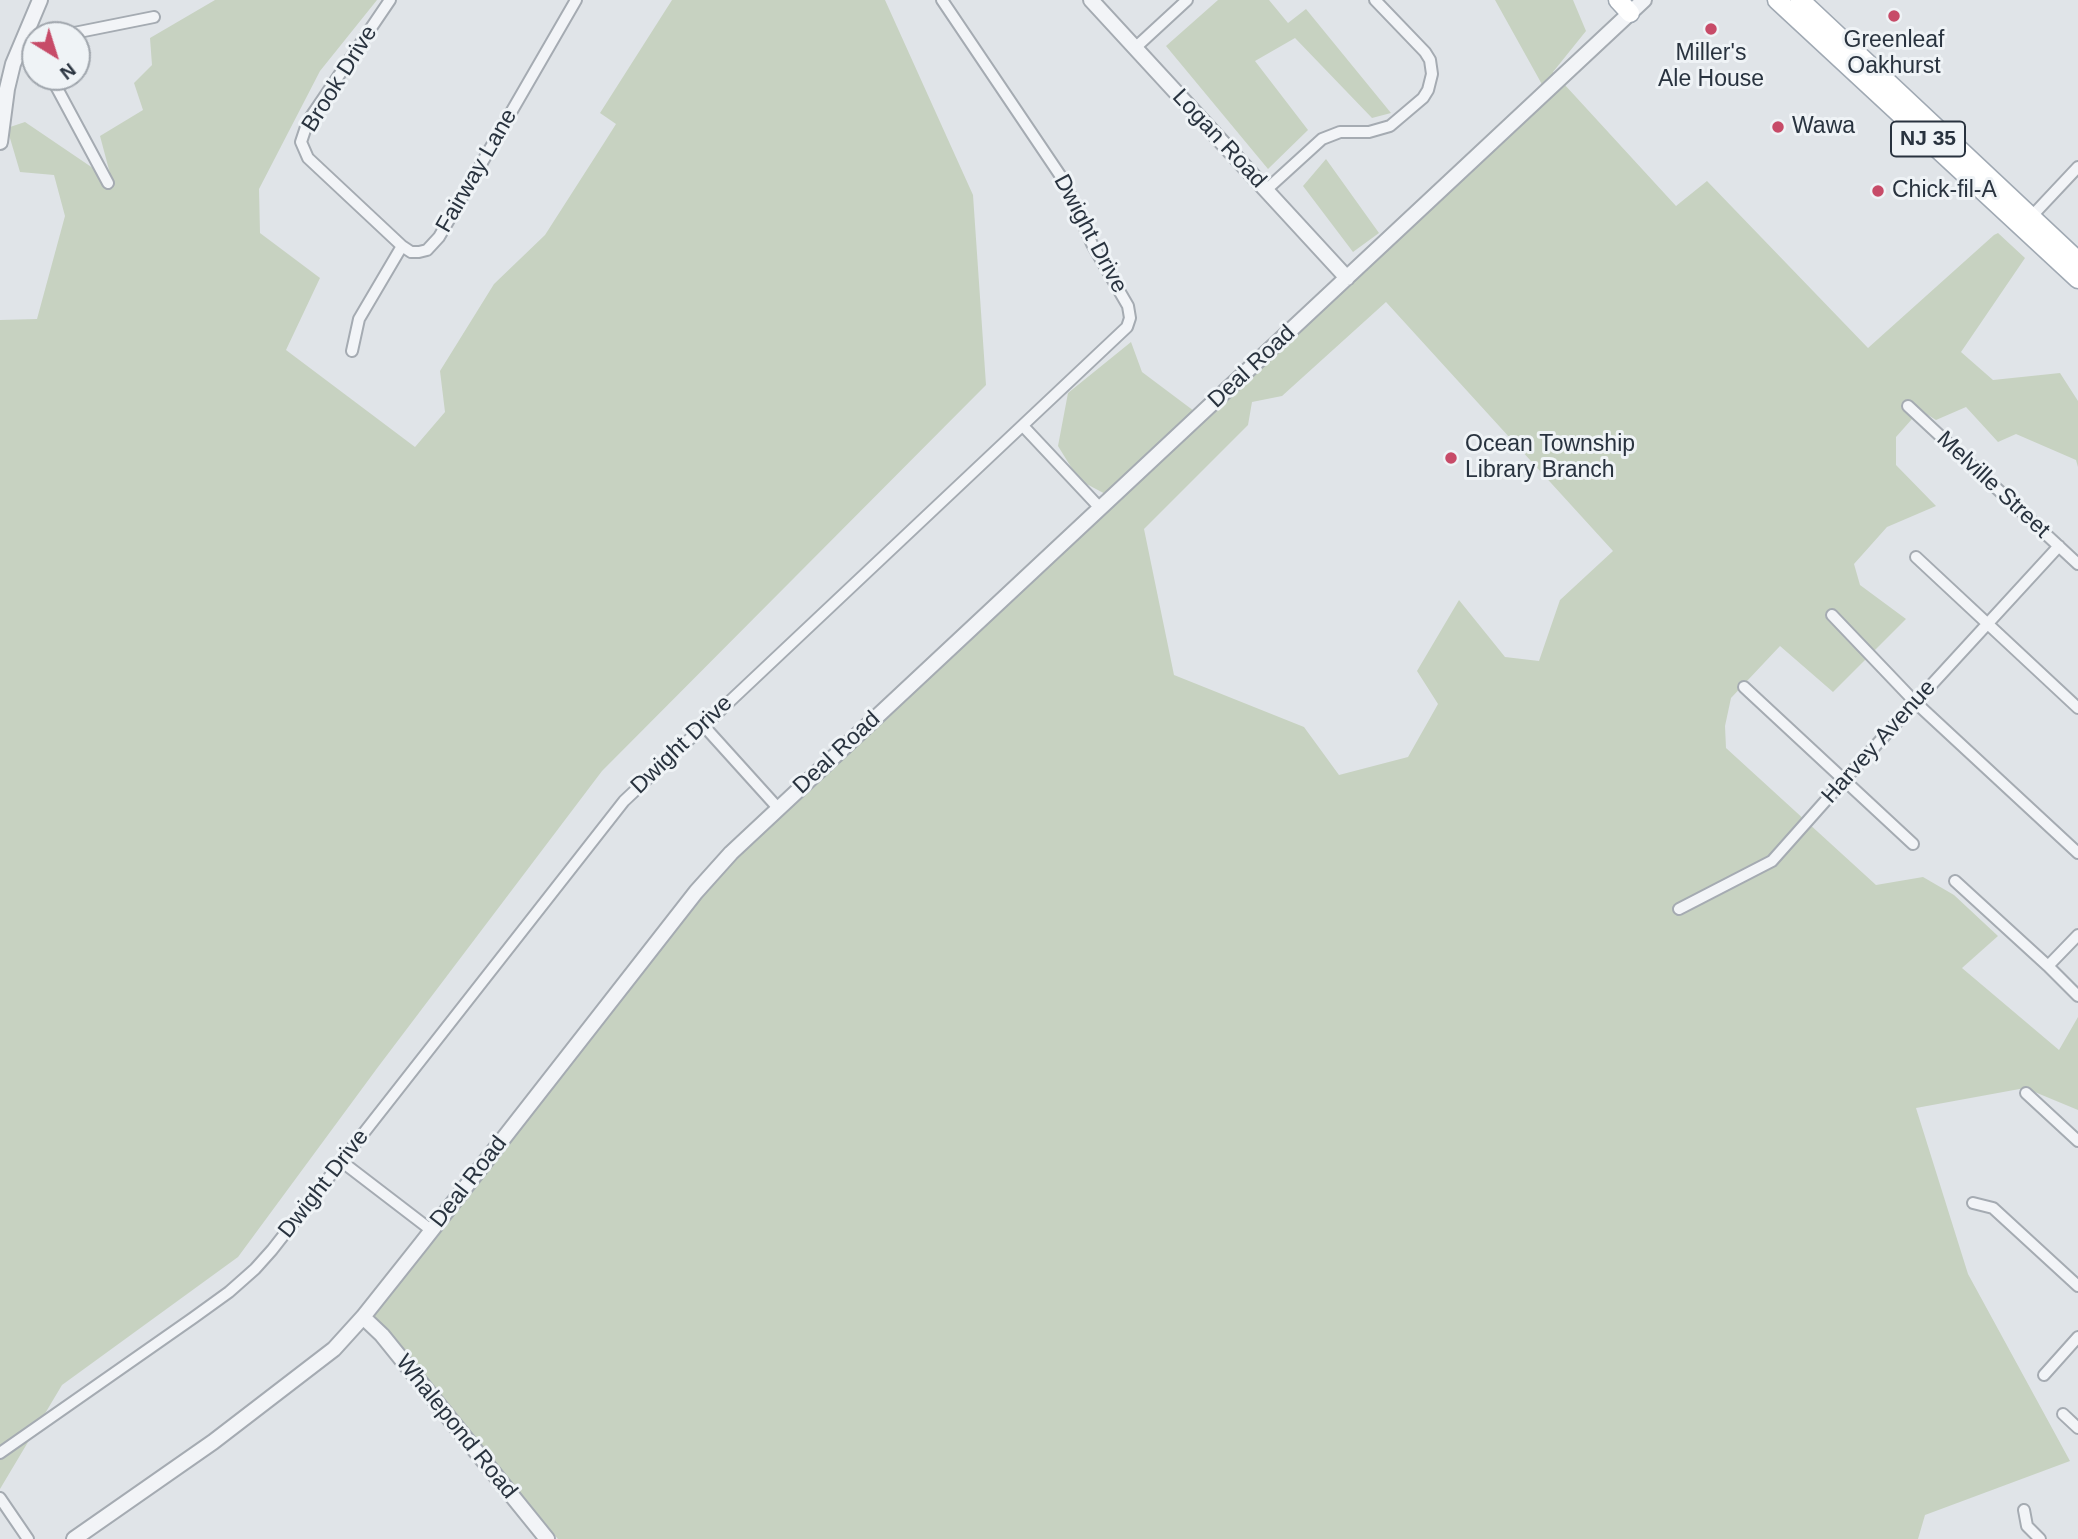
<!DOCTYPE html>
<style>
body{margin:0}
#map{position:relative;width:2078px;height:1539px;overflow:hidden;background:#e0e4e8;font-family:Helvetica,sans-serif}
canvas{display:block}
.north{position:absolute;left:21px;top:21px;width:70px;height:70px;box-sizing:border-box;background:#eff3f6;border:2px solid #a0a6ad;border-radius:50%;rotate:142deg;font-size:19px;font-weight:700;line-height:28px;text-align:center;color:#29333f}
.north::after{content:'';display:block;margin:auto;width:24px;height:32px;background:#c74b68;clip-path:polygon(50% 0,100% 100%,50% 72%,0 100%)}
</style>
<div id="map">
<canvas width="2078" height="1539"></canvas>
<div class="north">N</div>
</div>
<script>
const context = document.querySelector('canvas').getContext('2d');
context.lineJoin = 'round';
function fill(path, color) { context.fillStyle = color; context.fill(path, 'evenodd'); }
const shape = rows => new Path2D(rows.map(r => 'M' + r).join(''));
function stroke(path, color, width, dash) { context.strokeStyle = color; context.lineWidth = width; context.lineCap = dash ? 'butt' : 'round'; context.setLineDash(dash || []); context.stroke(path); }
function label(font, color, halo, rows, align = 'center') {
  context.font = font + ' Helvetica,sans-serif'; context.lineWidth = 6; context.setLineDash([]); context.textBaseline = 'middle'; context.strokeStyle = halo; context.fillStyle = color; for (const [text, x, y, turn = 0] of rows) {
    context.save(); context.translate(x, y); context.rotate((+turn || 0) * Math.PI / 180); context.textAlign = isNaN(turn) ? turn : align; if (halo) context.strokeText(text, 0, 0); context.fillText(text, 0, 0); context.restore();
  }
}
const green = shape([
 [215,0,377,0,320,71,259,189,260,233,320,278,286,350,415,447,445,412,440,371,494,284,545,235,604,143,616,124,600,113,672,0,885,0,973,195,986,385,602,771,378,1067,238,1257,62,1385,0,1489,0,320,37,319,65,216,54,175,20,172,7,128,25,122,112,181,100,136,143,110,134,83,152,65,150,38],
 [1218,0,1269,0,1288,23,1306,9,1391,113,1372,118,1295,38,1255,61,1308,130,1268,169,1166,46],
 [1495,0,1573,0,1586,31,1553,72,1676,206,1707,181,1868,348,1994,235,1998,233,2025,258,1961,352,1993,380,2060,373,2078,401,2078,467,2076,460,2016,434,1998,442,1966,407,1936,420,1920,410,1896,437,1896,465,1936,506,1887,527,1854,564,1860,585,1906,619,1833,692,1780,646,1731,698,1725,726,1726,748,1876,885,1923,877,1954,895,1998,936,1962,968,2059,1050,2078,1017,2078,1110,2025,1088,1916,1108,1968,1274,2070,1461,1925,1515,1918,1539,558,1539,362,1317,707,878,1111,497,1079,480,1058,446,1068,393,1131,342,1142,372,1198,414,1544,88],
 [1386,302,1613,551,1560,600,1539,661,1505,657,1459,600,1417,671,1438,704,1408,757,1339,775,1304,727,1174,675,1144,529,1248,425,1252,402,1282,396],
 [1326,159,1379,233,1353,252,1303,186]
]);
const minor = shape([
 [390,0,308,121,301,142,308,158,402,246,411,252,419,252,427,250,439,237,576,0],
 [64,35,154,17],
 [21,46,35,42],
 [1135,48,1187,0],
 [51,77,108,183],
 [1266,190,1322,139,1340,132,1369,132,1390,126,1423,98,1428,90,1432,74,1430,60,1425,52,1375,0],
 [2031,217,2078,167],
 [352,351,359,319,402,246],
 [1908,406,2078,564],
 [1023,426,1101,509],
 [1916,557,2078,708],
 [1832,615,1915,702,2078,853],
 [1744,687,1913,844],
 [703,725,778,808],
 [1955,881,2048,966,2078,935],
 [1679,909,1772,861,1844,780,2059,546],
 [2048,966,2078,996],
 [2026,1093,2078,1141],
 [341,1161,431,1230],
 [1973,1203,1993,1208,2078,1286],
 [2044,1375,2078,1337],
 [2063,1414,2078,1428],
 [0,1453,193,1318,229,1292,255,1269,272,1250,624,801,1127,327,1130,318,1128,306,1092,244,1064,181,942,0],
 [0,1498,28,1539],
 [2024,1510,2027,1526,2040,1539]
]);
const tertiary = shape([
 [1091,0,1347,278],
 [0,142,7,89,13,64,40,0],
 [363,1317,382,1335,547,1539],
 [74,1539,213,1442,334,1349,363,1317,421,1244,696,892,731,853,1644,0]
]);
const primary = shape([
 [1618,0,1630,13],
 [1777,0,2078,279],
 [1800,0,2078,261]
]);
const markers = [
 [1894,16,7,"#c74b68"],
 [1711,29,7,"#c74b68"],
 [1778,127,7,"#c74b68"],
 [1878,191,7,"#c74b68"],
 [1451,458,7,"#c74b68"]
];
const shields = [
 [1928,139,74]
];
const shieldNames = [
 ["NJ 35",1928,139]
];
const poiNames = [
 ["Greenleaf",1894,41,"center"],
 ["Oakhurst",1894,67,"center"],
 ["Miller's",1711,54,"center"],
 ["Ale House",1711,80,"center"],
 ["Wawa",1792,127],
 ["Chick-fil-A",1892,191],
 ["Ocean Township",1465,445],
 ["Library Branch",1465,471]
];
const streetNames = [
 ["Brook Drive",340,79,-58],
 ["Logan Road",1219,139,47],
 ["Fairway Lane",477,171,-60],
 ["Dwight Drive",1090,234,62],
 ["Deal Road",1252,367,-43],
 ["Melville Street",1993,485,43],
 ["Harvey Avenue",1879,742,-48],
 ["Dwight Drive",682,745,-44],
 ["Deal Road",837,753,-43],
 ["Deal Road",469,1182,-52],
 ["Dwight Drive",324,1184,-52],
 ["Whalepond Road",456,1427,51]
];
fill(green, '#c7d2c1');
stroke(minor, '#a5abb2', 14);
stroke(tertiary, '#a5abb2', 18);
stroke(primary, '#a0a9b3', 21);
stroke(minor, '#f2f4f7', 10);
stroke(tertiary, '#f2f4f7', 14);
stroke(primary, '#fff', 18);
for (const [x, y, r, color] of markers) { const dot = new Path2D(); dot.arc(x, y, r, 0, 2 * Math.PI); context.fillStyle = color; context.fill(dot); stroke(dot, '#eff3f6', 2.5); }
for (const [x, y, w] of shields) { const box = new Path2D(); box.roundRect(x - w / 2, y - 17.5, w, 35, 5); context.fillStyle = '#eff3f6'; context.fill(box); stroke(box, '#29333f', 2); }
label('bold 21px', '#29333f', null, shieldNames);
label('23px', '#29333f', '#eff3f6', poiNames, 'left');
label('23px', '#29333f', '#eff3f6', streetNames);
</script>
